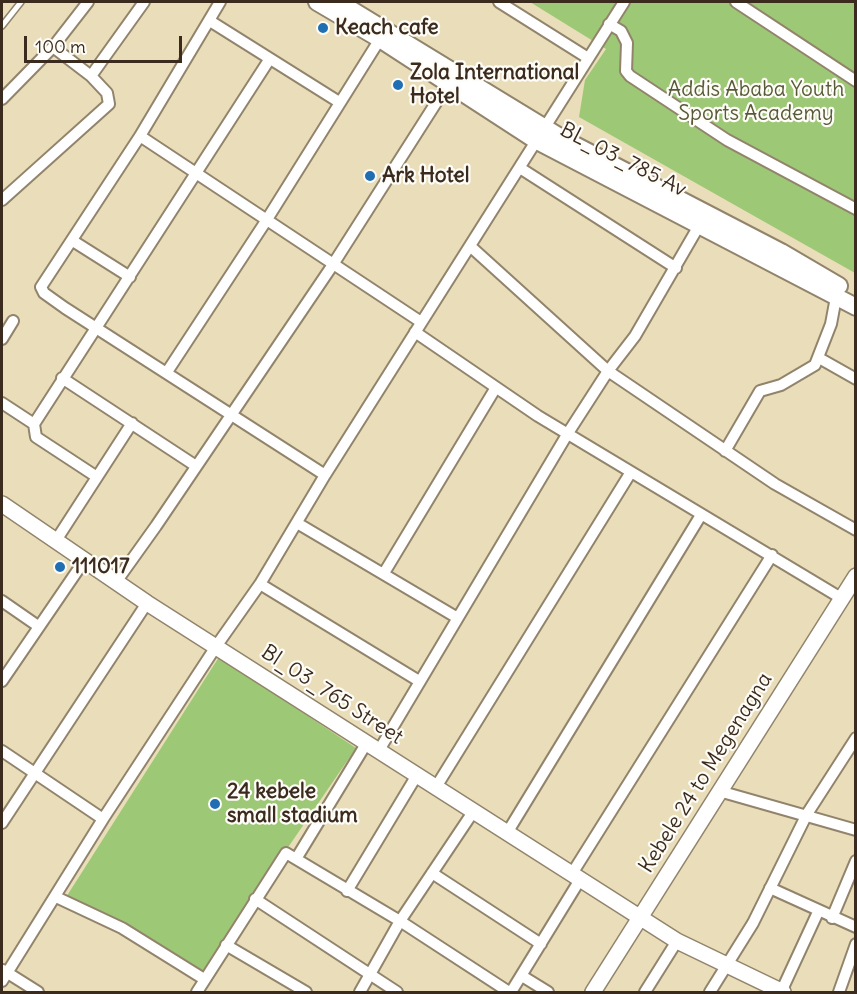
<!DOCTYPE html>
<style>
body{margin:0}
#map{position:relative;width:857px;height:994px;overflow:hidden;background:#e9deb9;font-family:Delius,sans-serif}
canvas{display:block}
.frame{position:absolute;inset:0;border:3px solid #3b2a1e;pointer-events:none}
.scale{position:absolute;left:24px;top:36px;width:158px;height:27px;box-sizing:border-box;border:3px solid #3b2a1e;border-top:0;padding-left:8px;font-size:18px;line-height:21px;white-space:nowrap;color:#3b2a1e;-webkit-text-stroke:4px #fdfcf7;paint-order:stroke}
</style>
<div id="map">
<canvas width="857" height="994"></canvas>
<div class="frame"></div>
<div class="scale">100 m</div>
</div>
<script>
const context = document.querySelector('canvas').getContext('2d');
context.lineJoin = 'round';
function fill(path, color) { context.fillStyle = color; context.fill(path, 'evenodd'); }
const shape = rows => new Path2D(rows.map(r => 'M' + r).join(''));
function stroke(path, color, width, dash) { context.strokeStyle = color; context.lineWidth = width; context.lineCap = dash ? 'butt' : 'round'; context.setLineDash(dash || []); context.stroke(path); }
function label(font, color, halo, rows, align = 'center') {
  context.font = font + ' Delius,sans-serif'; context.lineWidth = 4.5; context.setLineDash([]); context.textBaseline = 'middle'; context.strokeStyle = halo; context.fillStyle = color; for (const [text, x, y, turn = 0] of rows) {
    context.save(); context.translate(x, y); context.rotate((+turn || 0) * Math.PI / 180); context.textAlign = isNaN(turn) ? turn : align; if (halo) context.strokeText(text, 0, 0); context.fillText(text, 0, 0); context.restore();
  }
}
const green = shape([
 [530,2,855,2,855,273,579,117,585,80,606,49],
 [219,657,356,748,200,976,63,902]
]);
const lane = shape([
 [2,26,21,2]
]);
const street = shape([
 [220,2,140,136,41,287,44,293,65,308,325,475],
 [499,2,588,58],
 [736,2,856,81],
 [210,21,339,102],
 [609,24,621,31,627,43,626,71,630,76,727,140,856,209],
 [91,76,144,2],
 [2,99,53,47,88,2],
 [140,136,421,322],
 [520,168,676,268],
 [2,200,109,104,107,93,91,76,53,47],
 [73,241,130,277],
 [470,246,608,371,775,484,856,530],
 [415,332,538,416,841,598],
 [2,339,13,321],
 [819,358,856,379],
 [167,372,266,221,380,39],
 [62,378,196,466],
 [2,403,34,424],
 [725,451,760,391,781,385,815,365,831,324,837,292],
 [97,477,36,437,34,424,269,60],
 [297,523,456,617],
 [55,542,132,423],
 [384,573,495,389],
 [116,582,156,526,332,266,448,84],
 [260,584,419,681],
 [2,601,38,626],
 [2,681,84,561],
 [2,751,103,819],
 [378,752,568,433,608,371,635,336,700,224],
 [436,787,631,472],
 [719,791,856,830],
 [2,823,147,603],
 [507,833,701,515],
 [296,859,366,744],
 [573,872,772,555],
 [432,873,541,944],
 [770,888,856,927],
 [347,891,417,775],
 [56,897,122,928,204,979],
 [255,899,397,992],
 [832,918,856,861],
 [226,945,306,992],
 [3,970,38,992],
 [522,976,548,992],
 [2,981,103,819,217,645,260,584,325,475,624,2],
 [197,992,286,853,400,921,509,992],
 [360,992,400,921,473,812],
 [511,992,581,878],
 [645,992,677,941],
 [710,992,753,923,807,814,856,738],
 [781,992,818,912],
 [839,992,856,944]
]);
const secondary = shape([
 [2,504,147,603,677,941,783,992],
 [593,992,856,576]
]);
const primary = shape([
 [317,2,380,39,537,141,856,307],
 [342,4,565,140,781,252,839,286]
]);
const markers = [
 [323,28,6,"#1f6fb2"],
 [398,85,6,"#1f6fb2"],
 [370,176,6,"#1f6fb2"],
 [60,567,6,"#1f6fb2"],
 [215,804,6,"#1f6fb2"]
];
const poiNames = [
 ["Keach cafe",335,28],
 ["Zola International",410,73],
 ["Hotel",410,97],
 ["Ark Hotel",382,176],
 ["111017",72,567],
 ["24 kebele",227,792],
 ["small stadium",227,816]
];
const parkNames = [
 ["Addis Ababa Youth",756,90],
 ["Sports Academy",756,114]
];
const streetNames = [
 ["BL_03_785 Av",623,160,27],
 ["Bl_03_765 Street",332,695,33],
 ["Kebele 24 to Megenagna",706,773,-58]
];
fill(green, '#9dc875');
stroke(lane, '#92846c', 8);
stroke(street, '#92846c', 14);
stroke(secondary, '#92846c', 18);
stroke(primary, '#92846c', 20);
stroke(lane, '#fff', 5);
stroke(street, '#fff', 10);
stroke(secondary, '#fff', 15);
stroke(primary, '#fff', 16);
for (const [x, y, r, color] of markers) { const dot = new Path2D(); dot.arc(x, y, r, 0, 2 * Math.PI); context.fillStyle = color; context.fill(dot); stroke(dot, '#fdfcf7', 2); }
label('bold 21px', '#3b2a1e', '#fdfcf7', poiNames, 'left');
label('21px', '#585938', '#fdfcf7', parkNames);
label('21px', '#3b2a1e', '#fdfcf7', streetNames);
</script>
